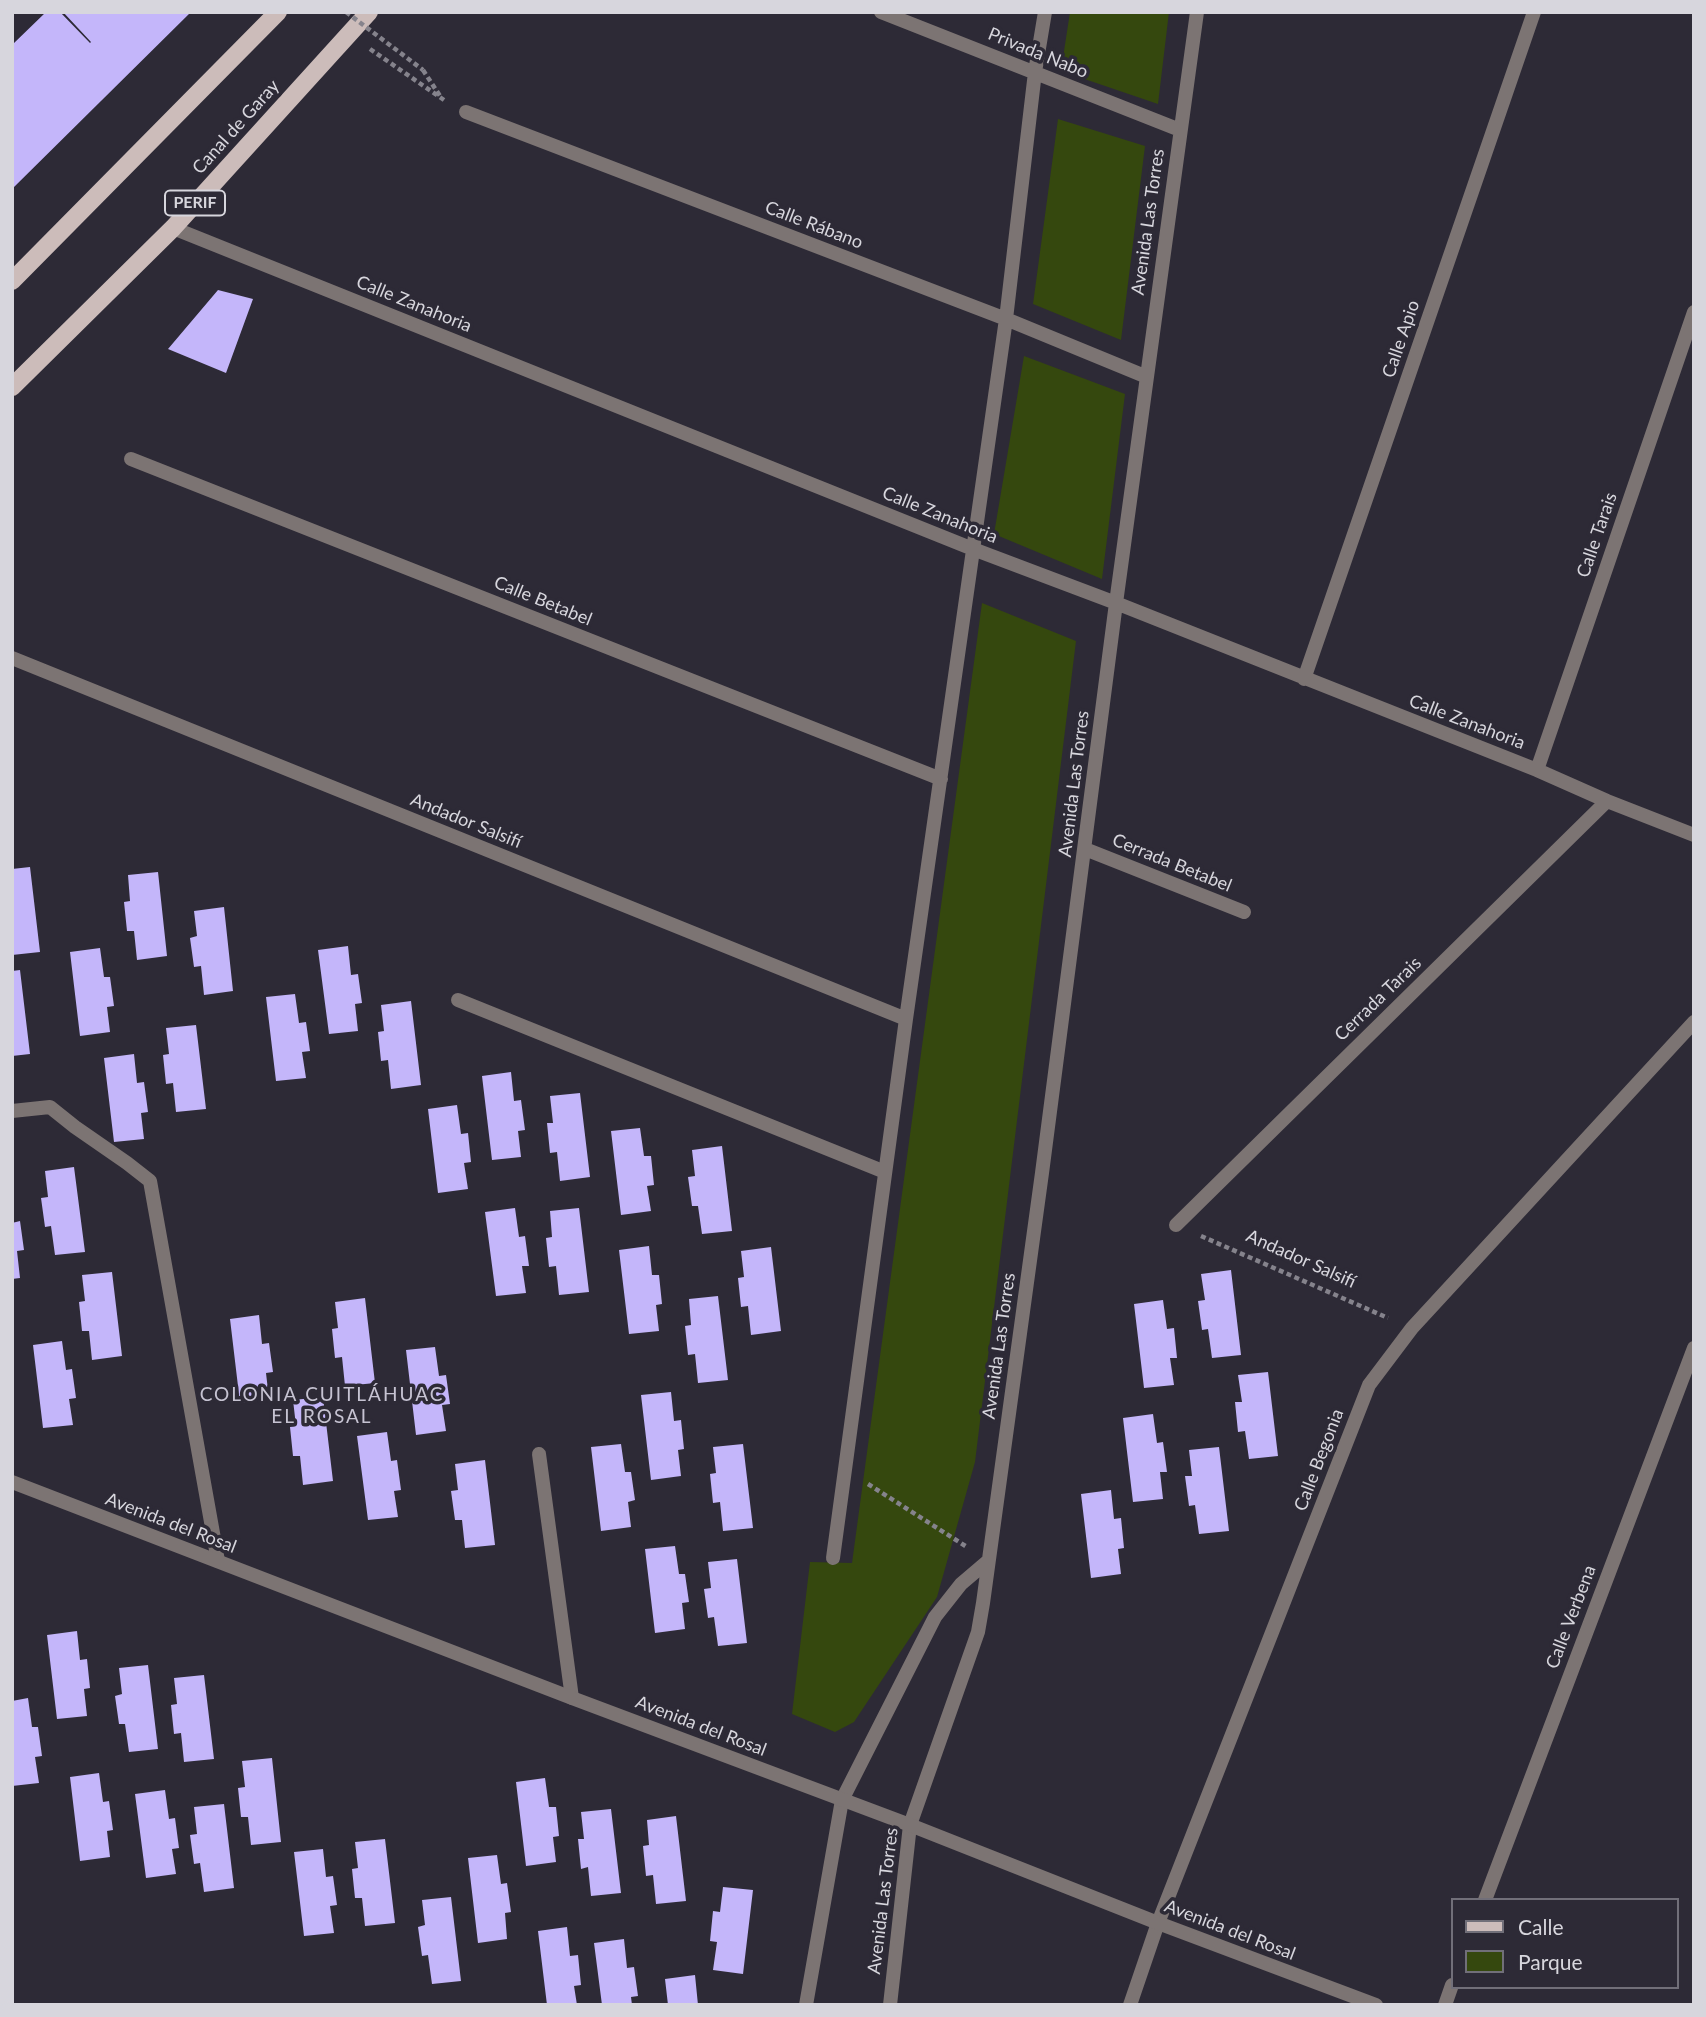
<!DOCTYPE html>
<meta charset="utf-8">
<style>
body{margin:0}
#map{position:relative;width:1706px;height:2017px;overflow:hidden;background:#2d2a36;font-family:Lato,sans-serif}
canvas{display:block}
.frame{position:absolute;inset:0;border:14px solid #d7d6dd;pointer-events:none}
.legend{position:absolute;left:1451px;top:1898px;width:228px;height:91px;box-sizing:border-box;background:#2d2a36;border:2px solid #716f79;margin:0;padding:9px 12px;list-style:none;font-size:21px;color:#d7d6dd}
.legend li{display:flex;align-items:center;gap:14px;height:35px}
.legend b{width:35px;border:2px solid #716f79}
</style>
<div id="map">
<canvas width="1706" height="2017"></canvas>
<div class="frame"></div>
<ul class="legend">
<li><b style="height:9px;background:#ccbcba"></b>Calle</li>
<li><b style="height:19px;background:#35480e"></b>Parque</li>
</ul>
</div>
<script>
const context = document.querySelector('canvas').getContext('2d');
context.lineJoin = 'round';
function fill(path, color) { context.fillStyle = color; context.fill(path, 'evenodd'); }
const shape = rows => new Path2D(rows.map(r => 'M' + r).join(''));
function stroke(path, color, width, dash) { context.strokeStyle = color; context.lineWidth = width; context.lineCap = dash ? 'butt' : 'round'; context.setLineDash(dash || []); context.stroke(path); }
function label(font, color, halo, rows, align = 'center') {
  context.font = font + ' Lato,sans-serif'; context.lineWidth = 7; context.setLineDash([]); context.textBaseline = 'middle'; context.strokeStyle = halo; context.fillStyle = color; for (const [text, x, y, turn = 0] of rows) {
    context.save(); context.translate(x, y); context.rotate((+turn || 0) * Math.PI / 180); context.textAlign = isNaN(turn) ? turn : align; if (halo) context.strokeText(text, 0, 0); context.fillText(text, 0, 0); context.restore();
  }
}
const green = shape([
 [1070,12,1169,12,1158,104,1061,71],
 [1058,119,1145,146,1121,340,1033,304],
 [1024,356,1125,394,1102,579,994,534],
 [982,603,1076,641,975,1462,937,1597,854,1722,835,1732,792,1714,810,1562,852,1563]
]);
const building = shape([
 [46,12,60,12,90,43,91,42,63,12,191,12,12,189,12,45],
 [218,290,253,299,226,373,168,349],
 [30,867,40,952,12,955,12,869],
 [158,872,167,956,137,960,134,931,127,931,124,902,130,901,128,875],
 [224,907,233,991,204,995,201,966,194,967,190,938,197,936,194,911],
 [348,946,351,975,358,974,362,1003,355,1004,358,1031,329,1034,318,950],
 [100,948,104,977,110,977,114,1006,107,1007,110,1032,80,1036,70,952],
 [20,970,30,1054,12,1056,12,971],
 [295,994,299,1023,306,1022,310,1051,302,1052,306,1078,276,1081,266,997],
 [411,1001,421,1085,391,1089,388,1060,381,1061,378,1032,384,1031,381,1005],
 [196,1025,206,1109,176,1112,173,1083,166,1084,163,1055,169,1054,166,1028],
 [134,1054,137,1083,144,1082,148,1112,141,1113,144,1139,114,1142,104,1058],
 [511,1072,514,1101,521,1100,525,1130,518,1131,521,1157,492,1160,482,1076],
 [580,1093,590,1177,560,1181,557,1152,550,1153,547,1123,553,1123,550,1096],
 [457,1105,461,1134,468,1133,471,1162,464,1163,468,1189,438,1193,428,1109],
 [640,1128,644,1156,651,1156,654,1185,647,1186,651,1211,621,1215,611,1131],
 [722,1146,732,1231,702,1234,698,1206,692,1206,688,1177,695,1176,692,1150],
 [74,1167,85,1252,55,1255,51,1226,45,1227,41,1198,48,1197,45,1171],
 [515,1208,519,1237,525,1236,529,1266,522,1266,526,1293,496,1296,485,1212],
 [579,1208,589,1292,559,1295,556,1266,549,1267,546,1238,552,1237,550,1211],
 [20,1221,24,1250,17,1251,20,1278,12,1279,12,1223],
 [649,1246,652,1275,659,1275,662,1304,656,1305,659,1331,629,1334,619,1250],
 [771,1247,781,1331,751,1335,748,1306,741,1307,738,1278,744,1277,741,1251],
 [1231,1270,1241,1355,1212,1358,1208,1329,1202,1330,1198,1301,1205,1300,1201,1274],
 [112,1272,122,1356,92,1360,89,1331,82,1331,79,1302,85,1301,82,1275],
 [718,1296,728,1380,698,1383,695,1354,688,1355,685,1326,691,1325,689,1299],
 [365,1298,375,1383,345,1386,342,1357,335,1358,332,1329,338,1328,335,1302],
 [1163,1300,1167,1329,1174,1328,1177,1358,1170,1358,1174,1385,1144,1388,1134,1304],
 [259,1315,262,1344,269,1343,273,1372,266,1373,269,1399,240,1403,230,1319],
 [62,1341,66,1370,72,1369,76,1398,69,1399,73,1425,43,1428,33,1345],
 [435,1347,439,1376,446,1375,450,1404,442,1405,446,1431,416,1435,406,1350],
 [1268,1372,1278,1456,1249,1459,1245,1431,1238,1432,1235,1402,1242,1402,1238,1375],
 [671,1392,674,1421,681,1420,684,1449,678,1450,681,1476,651,1480,641,1395],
 [323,1397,333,1481,303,1485,300,1456,293,1456,290,1427,296,1426,293,1400],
 [1153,1414,1157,1443,1163,1442,1167,1472,1160,1472,1163,1499,1133,1502,1123,1418],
 [387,1432,391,1461,397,1460,401,1490,394,1491,398,1517,368,1520,357,1436],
 [621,1444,625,1472,631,1472,635,1500,628,1502,631,1527,601,1531,591,1447],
 [743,1444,753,1528,723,1531,720,1502,713,1503,710,1474,716,1473,713,1447],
 [1219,1447,1229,1531,1199,1534,1195,1505,1189,1506,1185,1476,1192,1476,1189,1450],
 [485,1460,495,1545,465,1548,462,1520,455,1520,451,1491,458,1490,455,1464],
 [1111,1490,1114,1519,1121,1518,1124,1548,1118,1549,1121,1574,1091,1578,1081,1494],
 [675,1546,679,1574,685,1574,689,1602,682,1603,685,1629,655,1633,645,1549],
 [737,1559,747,1643,718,1646,714,1617,708,1618,704,1589,711,1588,708,1562],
 [77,1631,80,1660,87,1659,90,1688,84,1689,87,1716,57,1719,47,1635],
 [148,1665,158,1749,129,1752,125,1724,119,1724,115,1696,122,1694,119,1668],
 [204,1675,214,1759,184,1762,181,1733,174,1734,171,1705,177,1704,174,1678],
 [28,1698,32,1727,38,1727,42,1756,35,1757,39,1783,12,1786,12,1701],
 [272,1758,281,1842,251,1845,248,1817,241,1817,238,1788,245,1787,242,1761],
 [99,1773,103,1802,109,1801,113,1830,107,1831,110,1857,80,1861,70,1777],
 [545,1778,549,1807,556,1807,559,1836,553,1837,556,1862,526,1866,516,1782],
 [165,1790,169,1819,175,1818,179,1848,172,1849,176,1874,146,1878,135,1794],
 [224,1804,234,1888,204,1892,200,1863,194,1864,190,1835,197,1834,194,1807],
 [611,1809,621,1893,591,1896,588,1867,581,1869,578,1839,584,1839,581,1812],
 [676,1816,686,1901,656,1904,653,1875,646,1876,643,1846,649,1845,647,1820],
 [385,1839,395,1923,365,1926,362,1898,355,1898,352,1869,358,1868,355,1842],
 [323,1849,326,1877,333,1876,337,1905,330,1906,334,1933,304,1936,294,1852],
 [497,1855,501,1884,507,1883,511,1912,505,1913,507,1939,478,1943,468,1858],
 [723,1887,753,1890,743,1974,713,1970,717,1942,710,1941,713,1911,720,1912],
 [451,1897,461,1981,432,1984,428,1955,422,1956,418,1927,425,1925,422,1900],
 [567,1927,570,1956,578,1955,581,1985,574,1986,577,2005,547,2005,538,1931],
 [624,1939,627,1968,634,1967,638,1996,631,1997,632,2005,602,2005,594,1943],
 [695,1975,698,2005,668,2005,665,1979]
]);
const path = shape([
 [370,49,444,100],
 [423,70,440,96],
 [1201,1236,1388,1318],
 [868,1484,967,1547]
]);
const service = shape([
 [458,1000,885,1172],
 [12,1111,50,1107,75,1127,127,1163,150,1181,218,1561],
 [539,1454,572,1698],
 [806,2005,842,1800]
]);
const minor = shape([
 [881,12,1180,130],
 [466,112,1006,319,1147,377],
 [173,228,973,549,1116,603,1537,770,1607,801,1694,835],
 [131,459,941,779],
 [12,658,906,1019],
 [1304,679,1534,12],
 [1537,770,1694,312],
 [1085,849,1244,912],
 [1176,1225,1607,801],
 [833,1558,906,1019,1006,319,1035,72,1045,12],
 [842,1800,935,1617,961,1584,988,1561],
 [1485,1900,1694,1348],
 [890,2005,910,1825,978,1632,983,1603,1042,1173,1116,603,1197,12],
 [1130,2005,1158,1923,1369,1385,1412,1328,1694,1022],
 [1445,2005,1452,1985]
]);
const tertiary = shape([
 [12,1482,572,1698,910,1825,1158,1923,1376,2005]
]);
const primary = shape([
 [12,281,278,12],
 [12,387,173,228,369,12]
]);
const pathBridge = shape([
 [346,12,423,70]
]);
const shields = [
 [195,203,60]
];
const shieldNames = [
 ["PERIF",195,203]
];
const streetNames = [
 ["Privada Nabo",1038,53,22],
 ["Canal de Garay",236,127,-48],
 ["Avenida Las Torres",1148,222,-82],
 ["Calle Rábano",814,225,21],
 ["Calle Zanahoria",414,304,22],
 ["Calle Apio",1401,339,-71],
 ["Calle Zanahoria",940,515,22],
 ["Calle Tarais",1597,535,-71],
 ["Calle Betabel",543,601,22],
 ["Calle Zanahoria",1467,722,21],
 ["Avenida Las Torres",1074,784,-83],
 ["Andador Salsifí",466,821,22],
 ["Cerrada Betabel",1172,863,22],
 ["Cerrada Tarais",1378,999,-44],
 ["Andador Salsifí",1301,1259,24],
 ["Avenida Las Torres",999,1346,-82],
 ["Calle Begonia",1319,1460,-69],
 ["Avenida del Rosal",171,1523,21],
 ["Calle Verbena",1571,1617,-69],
 ["Avenida del Rosal",701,1726,21],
 ["Avenida Las Torres",883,1901,-83],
 ["Avenida del Rosal",1230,1930,21]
];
const neighbourhoodNames = [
 ["COLONIA CUITLÁHUAC",322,1395],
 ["EL ROSAL",322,1417]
];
fill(green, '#35480e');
fill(building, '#c4b6fa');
stroke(path, '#85838c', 4.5, [5, 3.5]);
stroke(service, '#7c7473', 14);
stroke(minor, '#7c7473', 14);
stroke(tertiary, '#7c7473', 14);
stroke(primary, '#ccbcba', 18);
stroke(pathBridge, '#85838c', 4.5, [5, 3.5]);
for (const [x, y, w] of shields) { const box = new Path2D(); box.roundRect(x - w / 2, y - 12.5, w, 25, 5); context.fillStyle = '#2d2a36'; context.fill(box); stroke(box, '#d7d6dd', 2); }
label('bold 16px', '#d7d6dd', null, shieldNames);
label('18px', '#d7d6dd', '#2d2a36', streetNames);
context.letterSpacing = '2px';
label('19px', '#c6c3d2', '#2d2a36', neighbourhoodNames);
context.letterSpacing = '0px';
</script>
